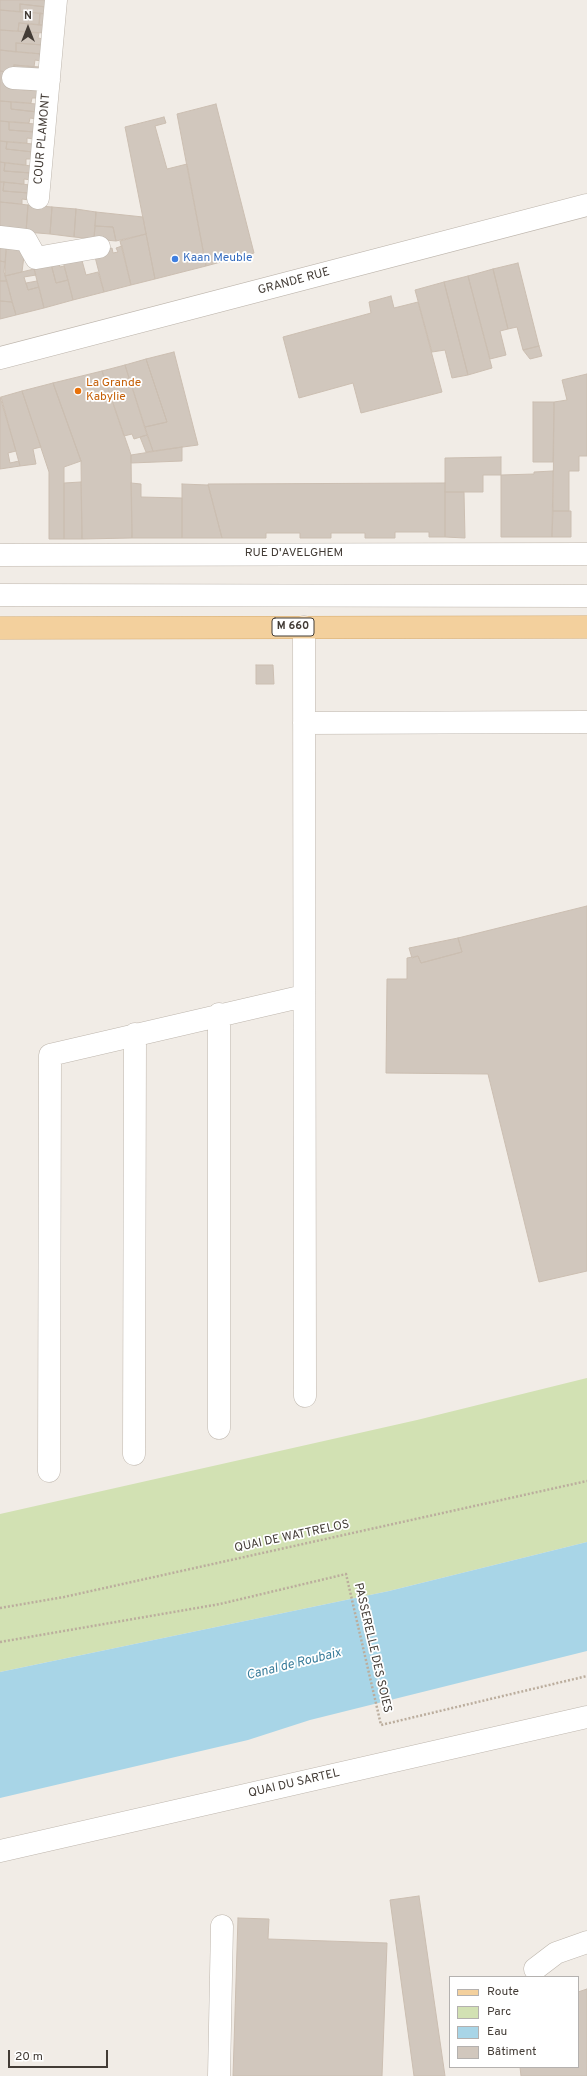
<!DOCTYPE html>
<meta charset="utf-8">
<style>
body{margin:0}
#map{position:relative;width:587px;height:2076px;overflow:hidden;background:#f1ece6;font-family:Overpass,sans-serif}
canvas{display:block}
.legend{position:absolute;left:449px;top:1976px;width:130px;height:92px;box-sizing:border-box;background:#fff;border:1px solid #b4b1af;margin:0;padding:5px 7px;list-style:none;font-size:12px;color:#433c36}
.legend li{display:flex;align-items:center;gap:8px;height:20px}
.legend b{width:20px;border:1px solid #b4b1af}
.north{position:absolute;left:8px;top:8px;width:40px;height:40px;-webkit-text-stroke:3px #fff;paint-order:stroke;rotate:0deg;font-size:11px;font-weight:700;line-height:16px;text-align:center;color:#433c36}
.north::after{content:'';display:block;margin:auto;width:14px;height:18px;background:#433c36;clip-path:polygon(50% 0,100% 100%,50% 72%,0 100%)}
.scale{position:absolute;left:8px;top:2050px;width:100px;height:18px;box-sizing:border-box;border:2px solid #433c36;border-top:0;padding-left:5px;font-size:12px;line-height:14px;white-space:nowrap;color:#433c36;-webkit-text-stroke:3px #fff;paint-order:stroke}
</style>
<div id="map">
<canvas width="587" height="2076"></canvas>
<ul class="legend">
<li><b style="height:5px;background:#f3d09d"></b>Route</li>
<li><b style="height:11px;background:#d2e1b3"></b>Parc</li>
<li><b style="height:11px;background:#a8d5e7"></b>Eau</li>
<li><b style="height:11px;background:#d1c7bd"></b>Bâtiment</li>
</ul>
<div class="north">N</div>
<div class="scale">20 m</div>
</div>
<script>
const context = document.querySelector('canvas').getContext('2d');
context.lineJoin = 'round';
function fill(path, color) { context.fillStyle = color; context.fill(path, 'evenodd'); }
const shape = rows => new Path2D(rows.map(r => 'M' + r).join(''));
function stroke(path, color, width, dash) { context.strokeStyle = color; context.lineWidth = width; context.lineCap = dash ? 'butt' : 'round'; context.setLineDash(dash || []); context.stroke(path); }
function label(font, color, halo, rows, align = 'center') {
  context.font = font + ' Overpass,sans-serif'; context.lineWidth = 3.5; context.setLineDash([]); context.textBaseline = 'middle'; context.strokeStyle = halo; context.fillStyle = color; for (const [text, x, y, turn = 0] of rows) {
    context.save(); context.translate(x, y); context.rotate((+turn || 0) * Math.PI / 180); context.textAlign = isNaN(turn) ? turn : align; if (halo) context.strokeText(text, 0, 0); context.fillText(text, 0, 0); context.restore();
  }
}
const green = shape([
 [587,1378,587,1542,389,1591,0,1672,0,1514,417,1420]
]);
const water = shape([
 [587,1542,587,1651,310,1720,248,1740,0,1798,0,1672,389,1591]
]);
const building = shape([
 [0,0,46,0,46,7,20,4,20,12,0,10,0,0],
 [20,4,46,7,45,14,20,12,20,4],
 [0,10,40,13,39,25,19,23,18,31,0,30,0,10],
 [40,13,45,14,44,25,39,25,40,13],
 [19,23,44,25,44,33,18,31,19,23],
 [0,30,39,33,38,38,44,39,43,45,16,43,16,52,0,50,0,30],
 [16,43,43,45,42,54,16,52,16,43],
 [0,50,42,54,41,61,35,60,34,67,14,65,14,73,0,71,0,50],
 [14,65,40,67,40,75,14,73,14,65],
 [0,71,14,73,12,89,38,91,38,98,32,98,31,103,0,101,0,71],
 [0,101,11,102,11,109,37,112,36,119,30,118,29,123,0,121,0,101],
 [11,102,37,104,37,112,11,109,11,102],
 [216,104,254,253,206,266,177,114,216,104],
 [164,117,166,123,155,126,167,169,187,164,206,266,155,279,125,127,164,117],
 [0,121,9,122,9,130,35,132,34,139,27,138,27,143,0,141,0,121],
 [9,122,36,124,35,132,9,130,9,122],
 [0,141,7,142,6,149,33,152,32,159,26,159,26,165,0,162,0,141],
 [7,142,34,144,33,152,6,149,7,142],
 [0,162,5,163,4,171,31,173,31,180,24,179,24,184,0,182,0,162],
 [5,163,32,166,31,173,4,171,5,163],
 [0,182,4,182,3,191,29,193,29,200,22,199,22,204,0,202,0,182],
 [4,182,30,185,29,193,3,191,4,182],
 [0,202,28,205,26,232,0,233,0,202],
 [28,205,52,207,50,234,26,232,28,205],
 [52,207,76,209,74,237,50,234,52,207],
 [76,209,96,212,94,239,74,237,76,209],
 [96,212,143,217,146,234,116,241,113,227,95,226,96,212],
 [95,226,113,227,116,241,94,239,95,226],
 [146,234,155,279,131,285,120,241,146,234],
 [0,240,7,241,5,262,0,261,0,240],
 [122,246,131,285,104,292,94,253,112,248,113,253,118,252,116,248,122,246],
 [6,247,25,248,22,272,5,276,6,247],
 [81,257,86,275,98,272,104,292,73,300,63,261,81,257],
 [0,261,5,262,4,272,7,281,0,281,0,261],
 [58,262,60,267,64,266,68,280,56,283,51,264,58,262],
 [518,263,539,346,523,350,517,327,508,329,493,269,518,263],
 [51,264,56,283,68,280,73,300,44,308,34,269,51,264],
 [34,269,36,275,24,277,28,290,39,287,44,308,16,315,5,276,34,269],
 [493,269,508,329,500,331,506,355,490,359,468,276,493,269],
 [468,276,492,368,468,375,444,282,468,276],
 [0,281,7,281,12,302,0,301,0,281],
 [37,281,39,287,28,290,26,283,37,281],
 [444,282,468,375,452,378,445,350,432,352,415,290,444,282],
 [391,296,394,308,418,302,442,392,361,413,353,383,299,398,283,337,371,313,369,302,391,296],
 [0,301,12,302,16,315,0,319,0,301],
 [539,346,542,356,530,359,523,350,539,346],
 [174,352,198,445,153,451,145,427,167,422,146,359,174,352],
 [146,359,167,422,145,427,125,365,146,359],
 [125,365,147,435,134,439,132,434,124,436,102,371,125,365],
 [102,371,131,455,132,538,82,539,81,461,53,383,102,371],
 [587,374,587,456,579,456,579,471,569,471,569,511,553,511,554,402,567,400,562,380,587,374],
 [53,383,81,461,64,467,64,539,49,539,49,472,22,391,53,383],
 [22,391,41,447,33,449,36,464,20,466,1,397,22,391],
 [0,397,16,451,8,453,10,463,19,461,20,466,0,469,0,397],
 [533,402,554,402,553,462,533,462,533,402],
 [147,435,153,451,146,452,140,437,147,435],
 [182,447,182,461,131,463,131,455,182,447],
 [501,457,501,475,483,475,483,492,445,492,445,458,501,457],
 [553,471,552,537,501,537,501,475,534,474,534,472,553,471],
 [81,482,82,539,64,539,64,483,81,482],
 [131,483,141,484,141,497,182,498,182,538,132,538,131,483],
 [445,483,445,537,429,537,429,532,395,532,395,538,365,538,365,533,331,533,331,538,300,538,300,533,266,533,266,538,222,538,208,484,445,483],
 [182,484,208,485,222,538,182,538,182,484],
 [445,492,464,492,465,538,445,537,445,492],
 [553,511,571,511,571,537,552,537,553,511],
 [256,665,273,665,274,684,256,684,256,665],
 [587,906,587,1271,539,1282,488,1074,386,1073,387,979,407,979,407,958,418,956,421,963,462,952,458,938,587,906],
 [458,938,462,952,421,963,418,956,412,958,409,948,458,938],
 [419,1896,445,2076,414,2076,390,1900,419,1896],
 [238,1918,269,1919,268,1939,387,1943,382,2076,233,2076,238,1918],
 [587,1989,587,2076,521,2076,520,2067,578,2067,578,1992,587,1989]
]);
const path = shape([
 [0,1608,64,1597,587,1481],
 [0,1642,220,1604,346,1574,381,1725,587,1676]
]);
const minor = shape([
 [13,78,49,80],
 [38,198,56,0],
 [0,237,26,240,36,258,99,247],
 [0,358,587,205],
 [0,555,587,554],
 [0,595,587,596],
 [304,627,305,1396],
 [304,723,587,722],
 [219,1014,219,1428],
 [134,1454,135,1034],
 [49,1471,50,1055,304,996],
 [0,1851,587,1717],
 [535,1969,556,1953,587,1942],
 [219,2076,222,1926]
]);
const major = shape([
 [0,628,587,627]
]);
const markers = [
 [175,259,4,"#3f7fe0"],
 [78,391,4,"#e8710a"]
];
const shields = [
 [293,627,42]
];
const shieldNames = [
 ["M 660",293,627]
];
const streetNames = [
 ["COUR PLAMONT",43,139,-85],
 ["GRANDE RUE",294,282,-15],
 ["RUE D'AVELGHEM",294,554],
 ["QUAI DE WATTRELOS",292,1537,-12],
 ["PASSERELLE DES SOIES",372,1648,77],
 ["QUAI DU SARTEL",294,1784,-13]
];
const shopNames = [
 ["Kaan Meuble",183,259]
];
const foodNames = [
 ["La Grande",86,384],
 ["Kabylie",86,398]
];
const waterNames = [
 ["Canal de Roubaix",294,1665,-14]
];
fill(green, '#d2e1b3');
fill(water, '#a8d5e7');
fill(building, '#d1c7bd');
stroke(building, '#cbbeb1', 1);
stroke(minor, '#beb6ad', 23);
stroke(major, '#d5ab6f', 23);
stroke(path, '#bbad9d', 2.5, [2, 2]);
stroke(minor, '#fff', 22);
stroke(major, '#f3d09d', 22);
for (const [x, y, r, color] of markers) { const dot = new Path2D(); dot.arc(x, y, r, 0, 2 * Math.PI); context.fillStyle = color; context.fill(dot); stroke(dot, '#fff', 1.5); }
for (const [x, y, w] of shields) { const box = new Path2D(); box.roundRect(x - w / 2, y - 9, w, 18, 3); context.fillStyle = '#fff'; context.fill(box); stroke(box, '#433c36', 1); }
label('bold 11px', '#433c36', null, shieldNames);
label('12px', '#433c36', '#fff', streetNames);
label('12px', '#366cbe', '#fff', shopNames, 'left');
label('12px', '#c56008', '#fff', foodNames, 'left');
label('italic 13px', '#3a7d9b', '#fff', waterNames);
</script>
